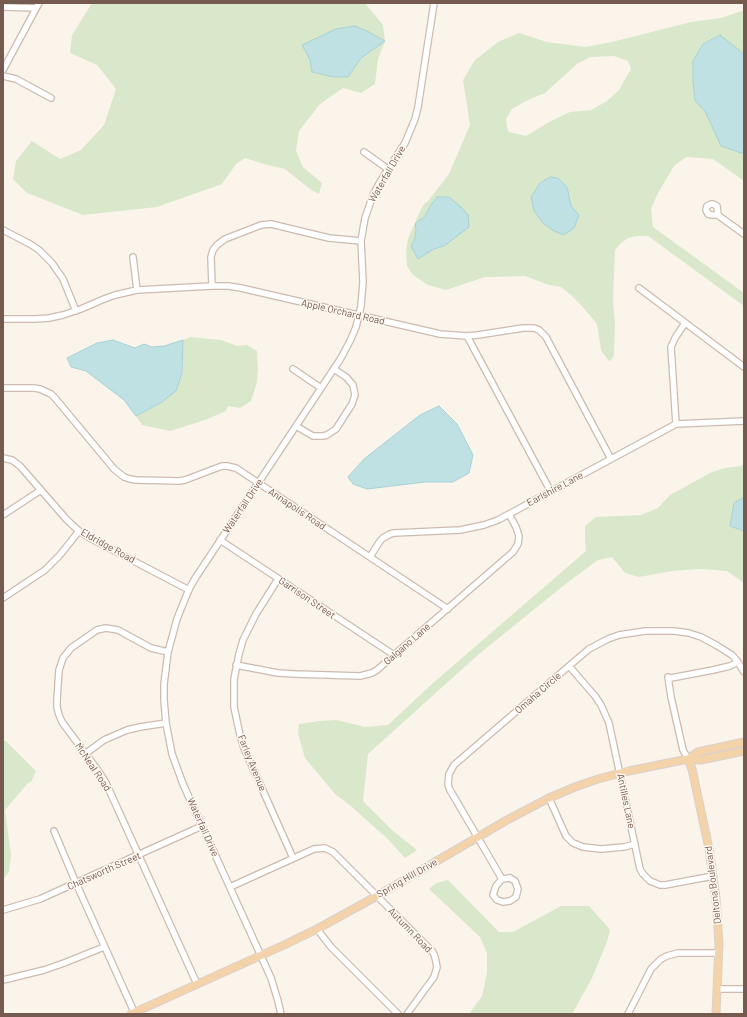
<!DOCTYPE html>
<style>
body{margin:0}
#map{position:relative;width:747px;height:1017px;overflow:hidden;background:#fbf4eb;font-family:Barlow,sans-serif}
canvas{display:block}
.frame{position:absolute;inset:0;border:4px solid #755a50;pointer-events:none}
</style>
<div id="map">
<canvas width="747" height="1017"></canvas>
<div class="frame"></div>
</div>
<script>
const context = document.querySelector('canvas').getContext('2d');
context.lineJoin = 'round';
function fill(path, color) { context.fillStyle = color; context.fill(path, 'evenodd'); }
const shape = rows => new Path2D(rows.map(r => 'M' + r).join(''));
function stroke(path, color, width, dash) { context.strokeStyle = color; context.lineWidth = width; context.lineCap = dash ? 'butt' : 'round'; context.setLineDash(dash || []); context.stroke(path); }
function label(font, color, halo, rows, align = 'center') {
  context.font = font + ' Barlow,sans-serif'; context.lineWidth = 3; context.setLineDash([]); context.textBaseline = 'middle'; context.strokeStyle = halo; context.fillStyle = color; for (const [text, x, y, turn = 0] of rows) {
    context.save(); context.translate(x, y); context.rotate((+turn || 0) * Math.PI / 180); context.textAlign = isNaN(turn) ? turn : align; if (halo) context.strokeText(text, 0, 0); context.fillText(text, 0, 0); context.restore();
  }
}
const green = shape([
 [92,3,365,3,383,25,385,41,378,59,375,84,361,93,343,88,320,104,299,131,296,151,303,167,322,183,319,194,310,189,285,169,264,164,245,158,236,164,222,184,157,207,83,215,27,193,13,179,16,161,32,141,60,159,81,150,104,125,116,89,97,65,70,53,72,35],
 [361,58,348,77,312,72,310,60],
 [744,10,744,54,719,35,703,44,693,61,693,81,695,101,705,110,721,146,744,154,744,181,713,159,686,157,674,166,658,193,651,209,653,227,744,293,744,306,648,236,638,236,628,238,620,244,615,250,613,300,615,325,614,354,613,358,610,361,608,360,601,350,597,324,582,306,572,296,561,287,549,285,525,276,495,277,485,277,446,290,428,285,413,275,407,266,406,252,408,239,420,211,425,203,428,201,449,174,470,125,463,80,475,60,498,42,519,33,547,42,586,47,612,42,691,22,721,18],
 [614,56,628,61,631,69,619,90,607,101,591,110,570,112,551,121,526,136,509,132,507,128,506,119,512,109,528,100,545,93,577,64,590,57],
 [550,177,558,178,567,187,571,206],
 [437,197,444,246,434,249,418,259,411,246,415,238,416,229,415,224,425,216,431,205],
 [191,337,221,340,237,346,247,345,257,351,258,370,257,382,251,401,240,408,228,406,226,411,205,420,170,431,142,425,136,416,162,402,182,373,183,340],
 [744,464,744,497,734,503,730,526,744,531,744,583,727,571,700,569,672,571,639,577,625,573,612,557,598,560,568,582,479,654,368,754,363,801,393,831,417,850,405,858,384,835,383,835,351,806,335,794,305,758,298,734,299,724,319,721,337,720,365,727,388,725,433,683,586,551,585,540,585,526,596,517,641,515,658,508,670,495,712,472,725,468,741,466],
 [3,741,6,741,36,771,31,782,28,783,5,810,11,855,9,872,3,879],
 [448,880,499,932,513,932,561,906,589,906,605,924,610,930,607,942,592,978,572,1014,469,1014,482,996,487,973,487,953,480,937,429,889,436,883]
]);
const water = shape([
 [355,26,367,31,385,41,361,58,348,77,333,77,312,72,310,60,302,45,336,29,355,26],
 [720,35,744,54,744,154,721,146,705,111,695,101,693,81,693,61,703,44,720,35],
 [550,177,558,178,567,187,571,206,579,215,574,228,564,235,554,231,543,223,534,211,531,197,540,183,550,177],
 [437,197,449,197,461,207,468,215,469,227,444,246,434,249,418,259,411,246,415,238,416,229,415,224,425,216,431,205,437,197],
 [113,340,135,348,144,344,152,347,164,346,183,340,182,373,176,391,162,402,136,416,124,400,86,371,71,367,67,358,97,343,113,340],
 [439,406,457,424,473,455,469,473,453,482,425,482,367,489,353,484,348,477,364,459,420,415,439,406],
 [744,497,744,531,730,526,734,503,744,497]
]);
const minor = shape([
 [3,7,36,8],
 [3,70,39,3],
 [3,76,16,79,51,98],
 [364,152,388,169],
 [718,215,717,206,713,204,711,204,707,206,706,210,708,214,712,215,718,215,719,216,744,234],
 [3,230,30,244,39,250,52,263,63,279,76,311],
 [133,257,137,290],
 [212,286,211,257,213,250,217,245,225,239,261,225,271,224,329,238,361,241],
 [639,288,744,367],
 [3,319,35,319,49,318,63,315,81,309,104,299,115,295,137,290,212,286,228,286,241,288,440,334,467,336,478,335,523,328,534,328,539,330,546,337,611,459],
 [467,336,551,492],
 [293,369,321,388],
 [3,388,34,388,40,389,51,394,55,398,114,469,124,477,130,479,136,480,179,481,185,480,222,466,227,466,236,468,448,609],
 [676,424,671,347,675,338,685,323],
 [296,426,313,436,323,436,327,435,336,429,352,404,355,395,353,385,346,377,334,369],
 [3,458,12,460,20,466,67,520,79,531,88,537,189,590],
 [3,515,41,490],
 [220,540,394,655],
 [370,557,380,541,383,538,390,534,394,533,460,530,484,525,498,520,676,424,744,421],
 [278,579,256,614,243,640,239,654,234,679,234,707,240,735,244,748,293,858],
 [3,598,45,570,60,555,79,531],
 [168,652,151,648,118,630,106,628,97,630,71,648,63,658,59,670,57,700,57,707,59,715,62,722,99,772,106,783,197,984],
 [236,665,278,673,295,674,360,676,372,673,377,670,394,655,513,552,518,544,519,536,516,527,509,514],
 [569,666,595,696,601,705,609,723,640,869,643,874,650,881,660,885,665,885,713,876],
 [85,754,104,740,127,730,140,727,166,723],
 [688,759,683,750,671,697,668,677,671,678,713,670,730,666,738,662],
 [549,798,566,836,573,843,583,847,601,849,624,847,635,844],
 [54,831,76,883,135,1014],
 [510,878,515,881,518,889,516,897,510,901,503,902,497,900,493,895,496,886,502,879,510,878],
 [502,879,450,790,448,785,449,774,454,765,569,666,589,649,608,639,619,635,645,631,674,631,689,633,701,637,716,645,732,655,738,662,744,672],
 [230,887,314,849,325,848,333,852,433,952,435,957,437,967,434,977,407,1014],
 [3,910,40,899,202,826],
 [317,929,331,947,398,1014],
 [3,980,44,970,64,963,104,947],
 [718,989,744,989],
 [281,1014,278,1001,271,978,183,784,172,754,166,723,164,700,164,684,168,652,177,619,189,589,196,577,341,358,351,339,356,327,361,306,363,282,361,241,365,218,373,195,380,182,405,143,415,119,418,107,434,3],
 [628,1014,651,969,661,959,667,956,678,953,719,953]
]);
const major = shape([
 [688,759,692,769,709,849,716,898,719,944,716,1014],
 [688,759,698,752,744,742],
 [131,1014,284,945,317,929,377,896,507,820,549,798,575,787,598,779,629,771,688,759,701,760,744,751]
]);
const streetNames = [
 ["Waterfall Drive",387,174,-60],
 ["Apple Orchard Road",343,312,13],
 ["Earlshire Lane",555,489,-28],
 ["Waterfall Drive",243,506,-56],
 ["Annapolis Road",297,509,34],
 ["Eldridge Road",108,546,29],
 ["Garrison Street",307,598,34],
 ["Galgano Lane",407,644,-41],
 ["Omaha Circle",538,693,-41],
 ["Farley Avenue",252,763,68],
 ["McNeal Road",93,767,56],
 ["Antilles Lane",626,801,78],
 ["Waterfall Drive",203,827,66],
 ["Chatsworth Street",104,871,-24],
 ["Spring Hill Drive",407,878,-30],
 ["Deltona Boulevard",713,885,-97],
 ["Autumn Road",410,930,46]
];
fill(green, '#d9e8ca');
fill(water, '#c0e1e4');
stroke(water, '#a7d1d5', 1);
stroke(minor, '#cdbbb1', 8);
stroke(major, '#d8d1ce', 9);
stroke(minor, '#fff', 5.5);
stroke(major, '#f4d2aa', 7);
label('10px', '#755a50', '#fef8f1', streetNames);
</script>
